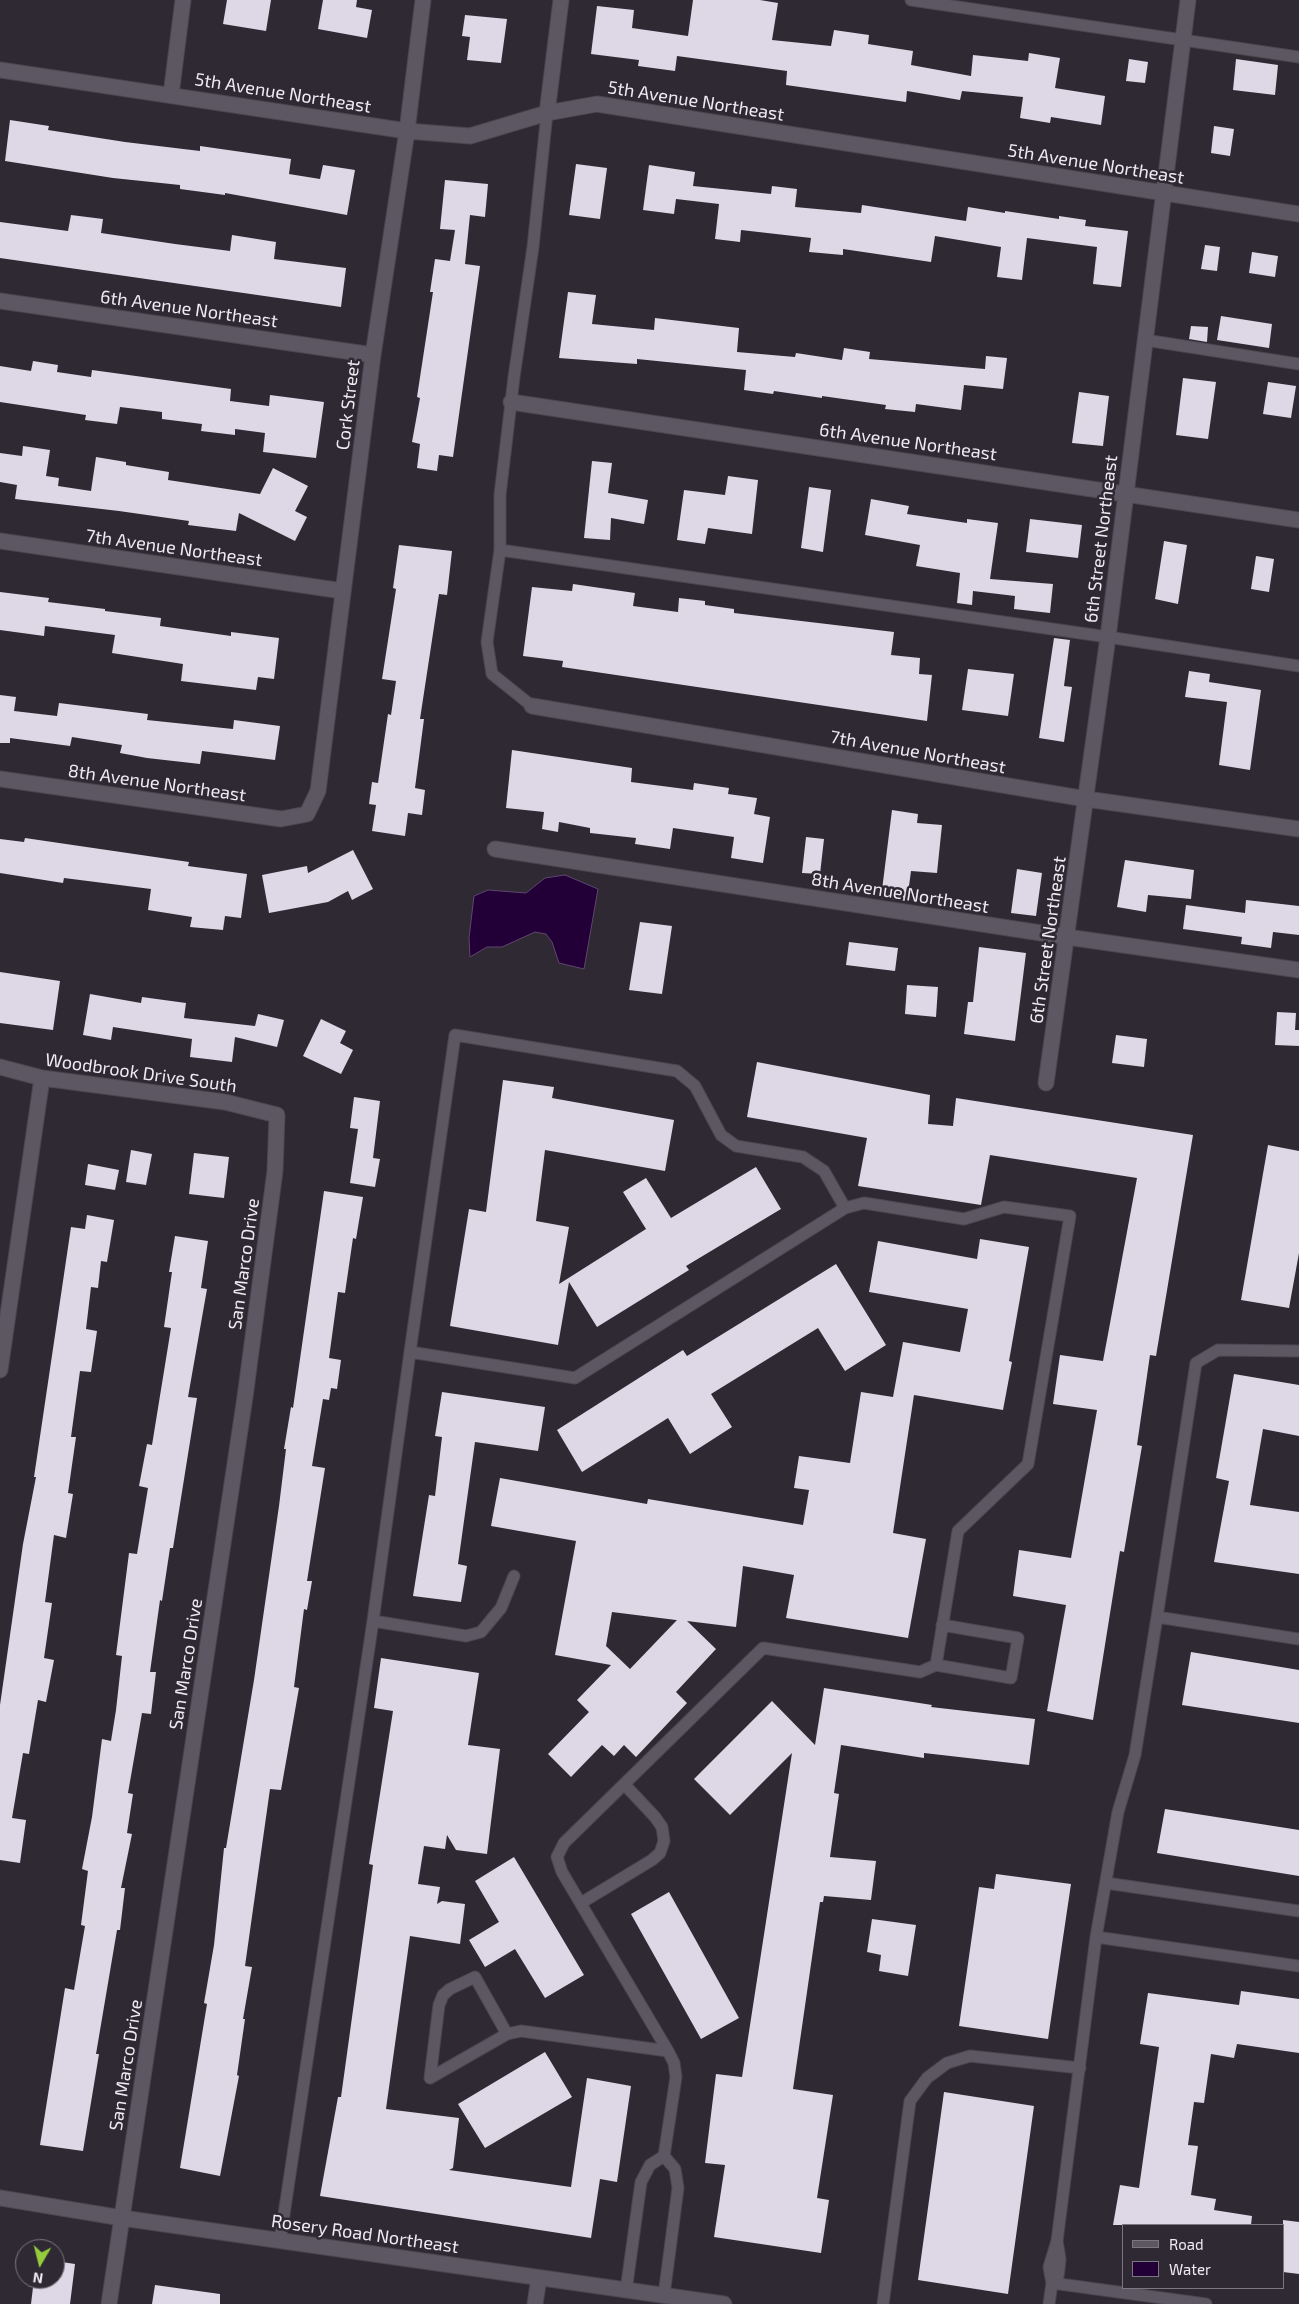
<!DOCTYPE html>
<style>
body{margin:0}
#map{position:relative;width:1299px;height:2304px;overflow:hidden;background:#2f2934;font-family:"Exo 2",sans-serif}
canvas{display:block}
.legend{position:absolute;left:1122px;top:2224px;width:162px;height:65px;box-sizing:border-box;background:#2f2934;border:1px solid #7b7780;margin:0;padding:6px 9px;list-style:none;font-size:15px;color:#eeebf2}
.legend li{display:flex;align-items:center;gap:10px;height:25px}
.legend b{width:25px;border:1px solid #7b7780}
.north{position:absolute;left:15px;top:2239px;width:50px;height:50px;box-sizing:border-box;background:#2f2934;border:1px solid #7b7780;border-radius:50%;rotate:188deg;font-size:14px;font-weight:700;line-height:20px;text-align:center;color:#eeebf2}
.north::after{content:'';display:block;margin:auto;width:18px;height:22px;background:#94cc3c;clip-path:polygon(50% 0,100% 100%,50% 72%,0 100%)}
</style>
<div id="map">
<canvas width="1299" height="2304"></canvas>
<ul class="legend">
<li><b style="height:6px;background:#5d5763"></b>Road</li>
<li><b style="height:14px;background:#220037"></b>Water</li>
</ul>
<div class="north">N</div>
</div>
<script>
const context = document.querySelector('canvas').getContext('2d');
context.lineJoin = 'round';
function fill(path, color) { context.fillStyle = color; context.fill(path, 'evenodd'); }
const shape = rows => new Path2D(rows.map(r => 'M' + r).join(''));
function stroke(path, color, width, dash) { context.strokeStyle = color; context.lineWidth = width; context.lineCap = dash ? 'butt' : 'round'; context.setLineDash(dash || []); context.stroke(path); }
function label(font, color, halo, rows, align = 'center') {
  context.font = font + ' "Exo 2",sans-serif'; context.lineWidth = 5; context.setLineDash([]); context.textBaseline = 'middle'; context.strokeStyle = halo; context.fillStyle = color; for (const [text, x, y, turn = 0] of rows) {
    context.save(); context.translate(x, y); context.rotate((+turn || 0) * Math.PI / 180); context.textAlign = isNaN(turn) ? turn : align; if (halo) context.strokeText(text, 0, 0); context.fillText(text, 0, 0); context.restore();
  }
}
const water = shape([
 [565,875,598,889,584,969,559,963,552,942,546,934,535,932,502,947,487,947,470,957,469,938,474,896,488,890,526,893,545,878,565,875]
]);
const building = shape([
 [227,0,271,0,266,31,223,24],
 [323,0,357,0,356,7,372,10,367,38,318,29],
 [693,0,760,0,778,3,772,40,831,46,834,30,869,35,868,44,913,51,911,65,971,76,973,55,1028,61,1029,53,1060,58,1055,88,1105,96,1101,125,1051,117,1050,123,1020,118,1023,97,962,91,960,100,907,91,906,102,786,85,787,71,677,56,675,71,638,66,639,60,591,54,597,6,634,10,632,28,688,36],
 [465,15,507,19,501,63,467,60,470,37,462,36],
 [1129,59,1148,62,1145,83,1126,81],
 [1236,59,1278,65,1275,95,1233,90],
 [10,120,49,126,48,130,125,142,200,151,200,146,291,159,289,174,320,179,323,165,355,170,347,215,225,193,225,195,180,189,180,185,113,178,5,161],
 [1214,126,1234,129,1230,156,1211,153],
 [576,164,607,168,600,219,569,215],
 [649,165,695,172,693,186,771,194,772,186,797,189,795,207,861,213,862,205,966,221,968,207,1005,213,1005,211,1059,219,1059,216,1086,220,1085,226,1128,231,1121,287,1093,284,1097,247,1027,238,1022,280,997,277,1001,247,935,236,931,262,843,249,843,255,809,252,811,238,741,230,740,242,715,239,719,204,676,199,674,214,643,210],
 [445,180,488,184,485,217,470,215,465,264,480,266,453,457,439,455,437,471,417,468,420,444,412,442,420,398,417,397,433,292,430,292,435,259,450,261,455,230,440,229],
 [71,215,103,219,101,233,175,244,230,251,232,235,276,242,274,259,346,268,341,307,0,258,0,222,68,231],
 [1205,245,1220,247,1217,271,1201,269],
 [1252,252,1278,256,1275,277,1249,273],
 [568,292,596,295,592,324,654,330,655,318,739,328,737,352,795,357,796,353,842,360,844,348,870,352,869,359,985,369,986,356,1007,358,1003,389,964,385,961,410,916,404,915,412,885,409,886,405,822,396,822,398,774,391,773,394,744,390,746,370,637,359,637,364,559,358],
 [1221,316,1272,324,1269,348,1217,340],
 [1191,326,1208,327,1207,342,1189,339],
 [33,361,58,365,57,372,91,377,92,370,231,389,230,401,269,406,270,395,324,402,316,458,263,452,265,433,235,429,235,435,201,431,202,424,162,419,162,412,120,407,117,424,85,420,86,415,0,402,0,366,31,371],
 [1183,378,1216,382,1208,439,1176,435],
 [1268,382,1296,386,1291,418,1263,414],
 [1079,392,1109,396,1103,446,1072,443],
 [23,446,50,450,46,476,59,478,58,486,91,491,96,457,126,462,126,465,169,472,168,480,260,494,273,468,308,486,295,511,307,517,295,541,239,513,236,531,188,525,189,521,119,511,15,499,17,485,0,482,0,453,22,456],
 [592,461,612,463,608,493,648,500,644,524,611,518,610,540,584,538],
 [728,476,758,480,752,534,708,528,705,544,677,540,684,490,725,495],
 [809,487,831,490,823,552,801,548],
 [871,499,909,506,907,514,967,523,967,519,998,523,990,579,1053,584,1050,613,1014,609,1015,596,973,591,972,605,957,603,960,573,916,566,920,545,865,535],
 [1030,519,1082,525,1078,558,1026,552],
 [1164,541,1187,545,1178,604,1155,599],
 [399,545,452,551,447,595,439,594,420,719,424,719,415,788,425,790,422,815,408,813,405,836,372,831,376,805,369,804,372,782,378,783,388,714,391,715,396,681,382,679,396,589,393,588],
 [1256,556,1274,559,1269,592,1251,589],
 [573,584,635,593,633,606,678,612,679,598,705,601,705,605,734,609,734,613,894,632,891,655,920,658,919,674,932,675,927,721,562,667,563,661,523,656,532,587,572,591],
 [0,592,49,598,48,602,105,609,105,611,161,618,160,626,231,636,231,632,279,638,274,679,258,677,256,690,181,681,183,664,112,653,115,635,45,626,44,636,0,630],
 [1054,638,1070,640,1064,686,1072,687,1064,742,1039,738],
 [968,669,1014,674,1008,716,962,710],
 [1189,671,1210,674,1209,682,1261,690,1250,770,1219,765,1227,702,1185,697],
 [0,695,16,697,14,711,57,716,59,703,148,714,147,720,233,729,234,720,280,726,275,760,202,751,200,764,147,758,120,753,122,745,72,737,70,746,10,738,10,743,0,743],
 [512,750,632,768,631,782,693,790,694,783,729,788,728,794,757,798,754,814,770,817,763,863,731,858,734,837,673,828,670,849,635,844,636,838,590,833,590,828,559,822,558,832,542,829,544,812,506,808],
 [892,810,918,814,917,823,942,825,937,873,911,871,907,901,881,898],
 [806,837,824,839,820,874,802,873],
 [25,838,189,862,188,866,247,874,241,918,225,916,223,930,190,927,192,917,148,910,151,889,64,878,63,883,0,873,0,839,24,842],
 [353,850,373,889,352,900,348,891,328,902,269,913,262,875,307,866,308,873],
 [1125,860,1194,870,1191,899,1148,895,1146,912,1117,907],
 [1017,869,1042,873,1036,916,1011,913],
 [1246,900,1299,906,1299,935,1273,932,1271,948,1241,944,1242,937,1183,929,1186,905,1245,913],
 [640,922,672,926,662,994,629,990],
 [849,942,898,948,895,971,846,965],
 [979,947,1026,953,1015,1041,964,1034,968,1002,973,1002],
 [0,972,60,981,53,1030,0,1023],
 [907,985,938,987,936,1017,905,1014],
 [90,994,141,1003,142,997,186,1003,184,1018,255,1026,258,1014,284,1020,277,1047,235,1037,232,1062,190,1057,192,1039,113,1027,111,1040,83,1035],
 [1277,1012,1296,1013,1295,1030,1299,1030,1299,1046,1275,1045],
 [321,1019,346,1031,340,1043,353,1050,341,1074,303,1056],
 [1116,1035,1147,1039,1144,1067,1112,1063],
 [757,1062,930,1095,928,1124,953,1126,956,1098,1193,1135,1156,1356,1150,1355,1137,1445,1142,1446,1124,1552,1120,1551,1093,1720,1047,1711,1066,1605,1013,1596,1019,1550,1071,1558,1097,1410,1053,1404,1060,1355,1103,1361,1137,1178,990,1155,981,1205,858,1186,867,1138,747,1117],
 [503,1080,554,1087,552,1098,674,1120,665,1171,545,1150,536,1221,569,1227,559,1284,646,1229,623,1192,646,1178,671,1218,756,1167,781,1209,686,1266,689,1270,597,1327,569,1282,558,1345,450,1326,469,1209,486,1212],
 [354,1097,380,1101,373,1158,380,1159,375,1187,350,1183,358,1129,350,1128],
 [1268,1145,1299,1151,1299,1253,1289,1308,1241,1300],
 [131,1150,152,1154,146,1185,126,1182],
 [194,1153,229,1157,224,1198,189,1194],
 [88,1164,119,1170,115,1190,85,1185],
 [324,1191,363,1197,356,1239,353,1238,345,1293,338,1292,329,1358,341,1360,337,1389,331,1388,329,1400,323,1399,312,1466,325,1468,307,1581,312,1581,307,1610,304,1609,294,1687,299,1688,281,1790,270,1789,245,1966,252,1967,243,2019,245,2019,237,2075,239,2076,220,2176,180,2168,207,2004,204,2003,214,1945,224,1848,226,1848,254,1680,279,1506,286,1449,284,1449,291,1407,293,1408],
 [87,1215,114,1220,107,1262,101,1261,98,1288,91,1287,86,1329,97,1331,91,1372,80,1371,71,1437,76,1437,68,1493,73,1494,66,1538,54,1535,45,1602,52,1603,44,1658,54,1660,46,1702,38,1700,29,1754,23,1753,12,1818,26,1820,20,1863,0,1860,0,1705,23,1544,36,1477,34,1477,71,1227,85,1229],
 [175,1236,208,1241,201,1288,207,1289,188,1397,197,1398,173,1548,170,1548,162,1601,160,1600,150,1672,156,1672,151,1714,142,1713,128,1793,133,1794,127,1833,132,1834,121,1888,125,1888,120,1930,117,1930,96,2054,99,2054,83,2151,40,2145,65,1988,74,1990,85,1926,81,1925,88,1871,82,1869,92,1817,102,1739,111,1741,116,1710,122,1656,116,1655,129,1553,137,1554,148,1488,139,1486,147,1444,152,1445,171,1328,164,1327,172,1272,169,1272],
 [980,1239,1029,1247,1009,1361,1012,1362,1003,1410,914,1395,893,1533,926,1539,908,1638,786,1618,794,1575,743,1566,736,1627,687,1621,716,1649,676,1692,687,1703,636,1757,624,1745,614,1756,602,1745,571,1777,548,1754,589,1712,577,1700,611,1665,555,1655,576,1541,491,1526,500,1478,647,1504,648,1499,803,1525,809,1490,794,1488,799,1456,850,1463,861,1392,893,1397,903,1342,960,1352,968,1309,869,1292,878,1241,977,1259],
 [612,1612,676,1620,677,1620,630,1669,606,1646],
 [836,1264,886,1345,845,1371,818,1328,711,1394,732,1427,690,1454,668,1418,582,1472,557,1430,683,1350,687,1356],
 [1234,1374,1299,1385,1299,1436,1263,1429,1250,1505,1299,1512,1299,1574,1214,1562,1229,1481,1216,1478],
 [442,1392,545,1407,538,1451,475,1442,458,1564,467,1566,461,1602,413,1596,429,1495,435,1496,442,1437,435,1436],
 [1191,1652,1299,1670,1299,1723,1182,1705],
 [381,1658,479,1673,468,1745,500,1749,487,1854,456,1850,447,1835,445,1849,424,1846,418,1884,440,1887,437,1904,442,1901,465,1904,460,1944,410,1936,386,2109,459,2118,453,2168,449,2170,571,2187,587,2078,631,2086,617,2182,600,2179,591,2238,320,2196,338,2097,341,2097,373,1865,369,1864,393,1711,374,1708],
 [824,1688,932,1705,931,1707,1035,1719,1029,1765,924,1753,924,1758,841,1745,834,1793,839,1794,830,1857,876,1861,871,1900,824,1896,823,1902,820,1902,793,2089,833,2095,817,2198,829,2200,821,2253,714,2237,725,2165,705,2163,716,2074,742,2077,792,1753,730,1815,694,1779,772,1701,815,1745],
 [1165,1809,1299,1830,1299,1876,1157,1853],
 [514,1857,584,1975,545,1998,515,1949,485,1967,469,1940,499,1922,475,1881],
 [996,1874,1071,1884,1048,2039,959,2026,979,1887,994,1889],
 [669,1892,739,2018,701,2039,631,1914],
 [872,1919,916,1925,908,1976,879,1971,881,1955,867,1952],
 [1241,1991,1299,1999,1299,2053,1237,2044,1234,2058,1211,2054,1204,2103,1194,2102,1188,2145,1198,2146,1191,2195,1216,2199,1214,2210,1252,2216,1251,2225,1113,2225,1120,2185,1139,2188,1159,2047,1140,2044,1148,1993,1239,2005],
 [545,2052,572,2097,485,2148,458,2104],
 [944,2092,1034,2106,1008,2294,918,2280],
 [1283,2220,1299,2222,1299,2274,1283,2272],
 [55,2261,75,2264,70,2304,31,2304,34,2279,55,2279],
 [155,2285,220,2294,220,2304,152,2304]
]);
const lane = shape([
 [911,0,1299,57],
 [1145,340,1299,364],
 [500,550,500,495,514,377,533,247,547,113],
 [532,706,492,674,487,642,500,550,1108,637,1299,666],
 [1157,1617,1196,1363,1218,1350,1299,1351],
 [373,1621,466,1636,481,1632,501,1608,514,1576],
 [936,1665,1011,1678,1018,1638,942,1625],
 [1106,1883,1299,1911],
 [581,1903,652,1860,660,1853,664,1841,662,1827,655,1817,624,1784],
 [1096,1937,1299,1966],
 [507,2034,475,1977,450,1989,443,1995,439,2005,430,2078,507,2034,521,2031,668,2051],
 [280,2241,373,1621,410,1352,455,1035,677,1071,695,1086,721,1135,736,1146,803,1157,824,1171,845,1208,575,1378,410,1352],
 [1052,2283,1206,2304],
 [1052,2283,1058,2276,1059,2269,1060,2259,1057,2241],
 [626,2291,641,2182,650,2165,664,2156,676,2077,674,2063,668,2051,562,1872,557,1857,564,1843,763,1648,920,1672,936,1665,958,1531,1028,1464,1070,1216,1004,1207,964,1219,864,1203,845,1208],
 [664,2295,678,2188,675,2169,664,2156],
 [883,2304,910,2101,927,2078,947,2063,970,2056,1080,2068],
 [1049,2304,1052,2283,1049,2267,1057,2241,1096,1937,1118,1812,1135,1755,1157,1617,1299,1639]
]);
const street = shape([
 [0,70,407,131,470,136,547,113,597,104,1299,214],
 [171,95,183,0],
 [547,113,561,0],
 [0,301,373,355],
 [511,402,1299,520],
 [0,541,343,591],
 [532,706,1086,799,1299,829],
 [0,779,281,819,307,814,318,791,373,355,407,131,423,0],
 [495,849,1067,937,1299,970],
 [0,1067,42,1078,225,1102,277,1115,275,1171,245,1397,109,2304],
 [1046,1083,1108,637,1188,0],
 [0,1370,42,1078],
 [535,2304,539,2278]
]);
const secondary = shape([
 [0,2198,122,2218,724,2304]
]);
const streetNames = [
 ["5th Avenue Northeast",283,93,9],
 ["5th Avenue Northeast",696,101,9],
 ["5th Avenue Northeast",1096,164,9],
 ["6th Avenue Northeast",189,309,8],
 ["Cork Street",348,405,-83],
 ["6th Avenue Northeast",908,442,8],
 ["6th Street Northeast",1101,539,-83],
 ["7th Avenue Northeast",174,548,8],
 ["7th Avenue Northeast",918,752,10],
 ["8th Avenue Northeast",157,783,8],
 ["8th Avenue Northeast",900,893,9],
 ["6th Street Northeast",1048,940,-82],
 ["Woodbrook Drive South",141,1073,8],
 ["San Marco Drive",244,1264,-82],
 ["San Marco Drive",186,1664,-81],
 ["San Marco Drive",126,2065,-81],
 ["Rosery Road Northeast",365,2234,8]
];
fill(water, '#220037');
stroke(water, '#5f466f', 1);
fill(building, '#ded7e5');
stroke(lane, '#4b464f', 13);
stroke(street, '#4b464f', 17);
stroke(secondary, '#4b464f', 17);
stroke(lane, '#5d5763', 11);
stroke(street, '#5d5763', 15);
stroke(secondary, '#5d5763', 15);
label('18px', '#eeebf2', '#2f2934', streetNames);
</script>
